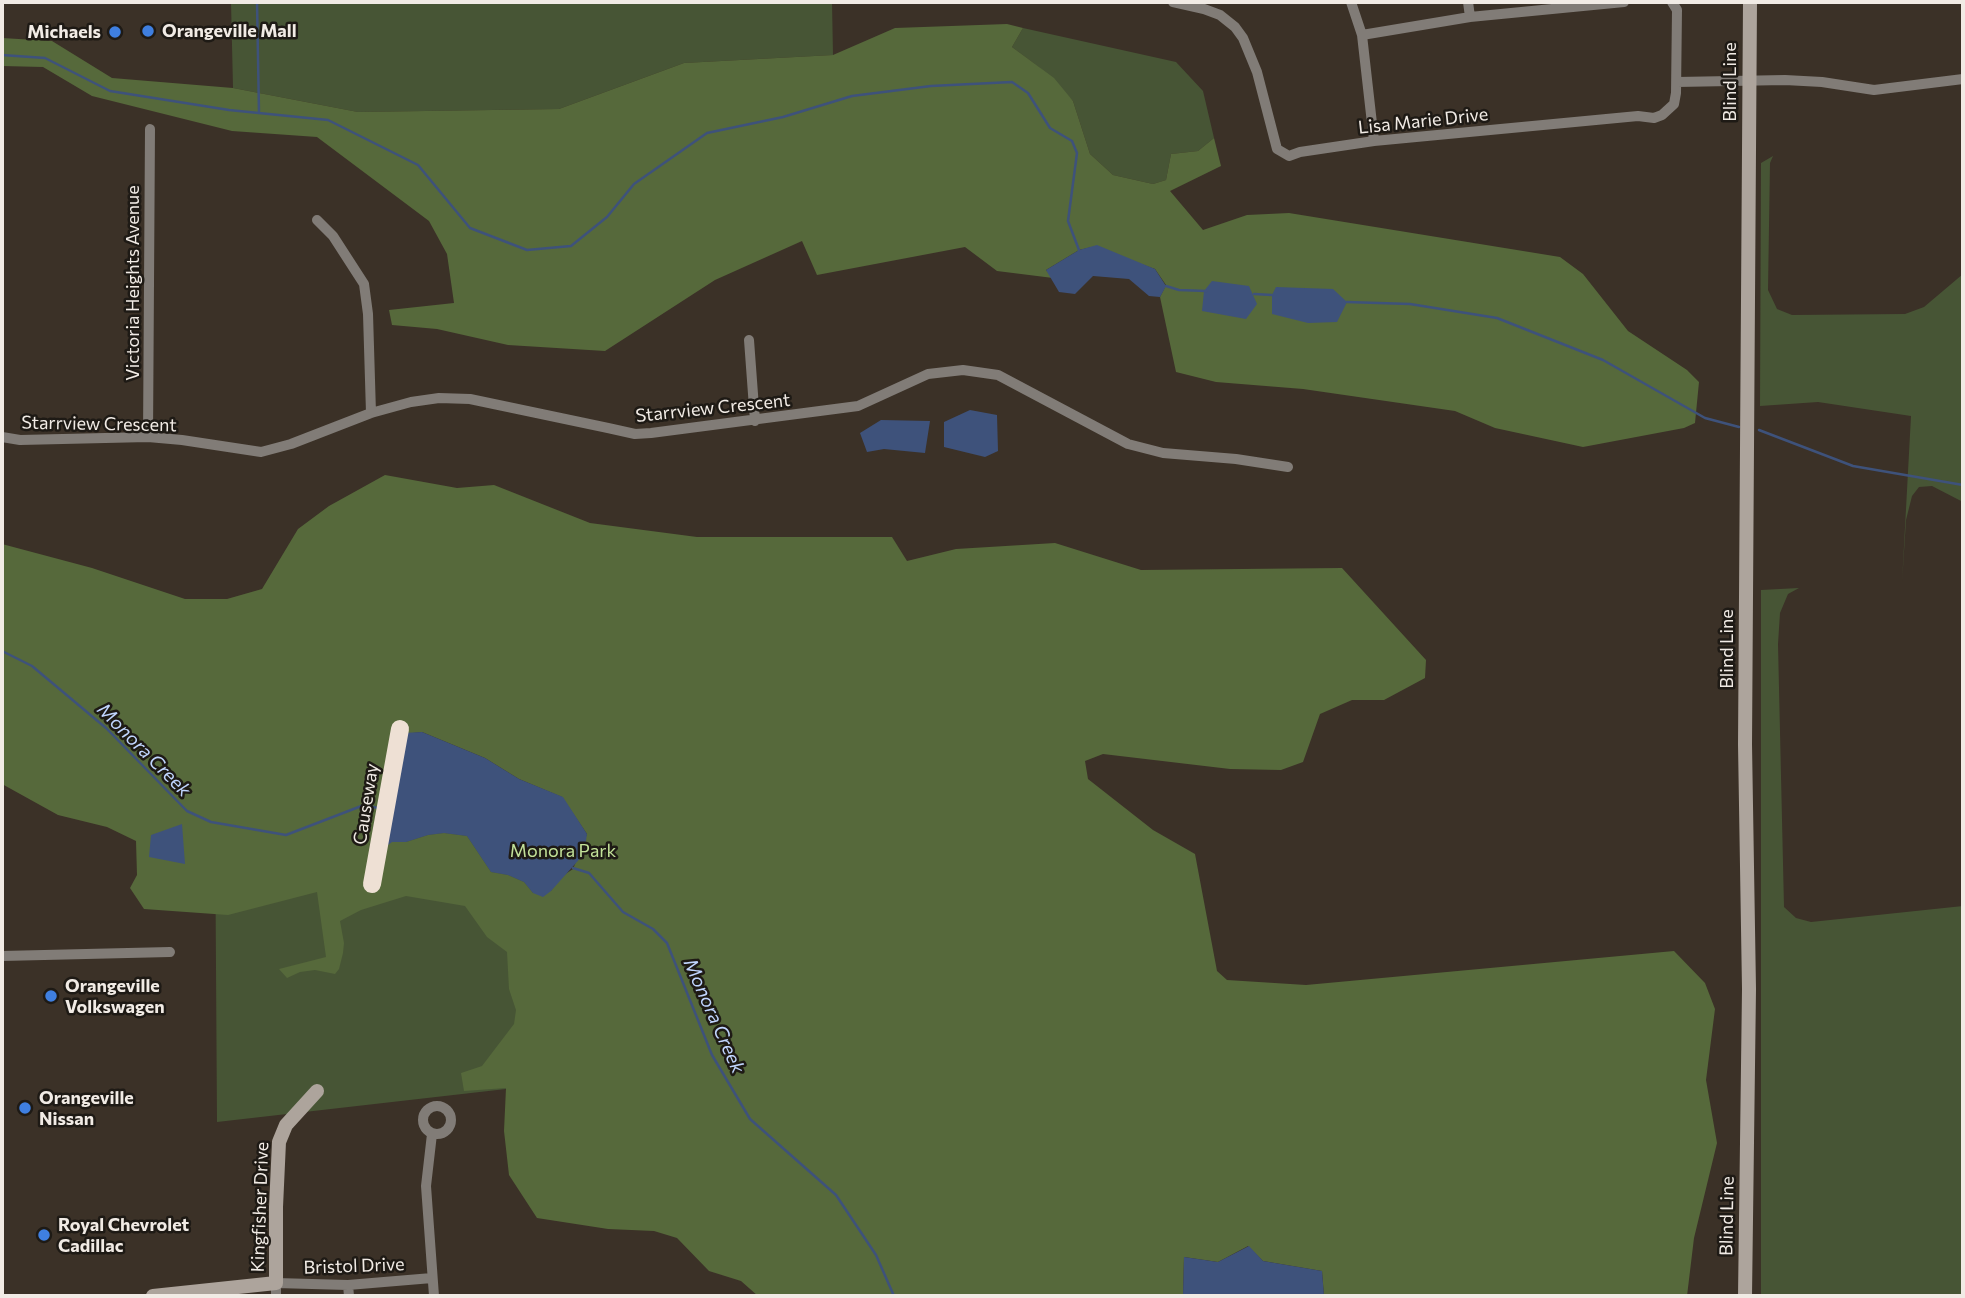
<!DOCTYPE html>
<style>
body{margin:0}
#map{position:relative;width:1965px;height:1298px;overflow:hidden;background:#3b3127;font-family:Commissioner,sans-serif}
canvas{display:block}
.frame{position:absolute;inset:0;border:4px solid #f1ebe5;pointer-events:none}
</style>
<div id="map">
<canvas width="1965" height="1298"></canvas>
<div class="frame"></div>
</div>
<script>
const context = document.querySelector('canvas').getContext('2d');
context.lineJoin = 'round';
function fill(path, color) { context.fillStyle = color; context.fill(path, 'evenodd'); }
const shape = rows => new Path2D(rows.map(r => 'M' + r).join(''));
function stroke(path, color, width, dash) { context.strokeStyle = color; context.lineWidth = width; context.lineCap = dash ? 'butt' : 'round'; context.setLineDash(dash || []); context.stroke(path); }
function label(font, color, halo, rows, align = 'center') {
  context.font = font + ' Commissioner,sans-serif'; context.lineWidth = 5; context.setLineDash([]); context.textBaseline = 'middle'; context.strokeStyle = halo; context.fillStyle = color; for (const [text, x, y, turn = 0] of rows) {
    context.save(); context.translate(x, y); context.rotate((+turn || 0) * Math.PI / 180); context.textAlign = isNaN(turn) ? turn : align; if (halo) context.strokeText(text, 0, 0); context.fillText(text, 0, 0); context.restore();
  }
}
const green = shape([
 [231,2,832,2,833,55,684,63,559,109,358,112,233,88],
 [1023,28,1176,62,1203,91,1214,138,1198,151,1171,154,1166,180,1153,184,1113,175,1090,154,1073,101,1040,68,1012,47],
 [1773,156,1770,163,1768,290,1777,309,1792,315,1905,314,1924,307,1963,274,1963,502,1932,486,1919,487,1912,496,1906,520,1902,583,1911,416,1818,402,1760,406,1761,163],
 [1799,588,1788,594,1780,613,1778,644,1784,907,1796,918,1811,922,1963,906,1963,1296,1761,1296,1761,590],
 [214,662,830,1052,217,1122]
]);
const forest = shape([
 [1007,24,1023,28,1012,47,1054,78,1073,101,1090,154,1113,175,1153,184,1166,180,1171,154,1198,151,1214,138,1221,166,1170,191,1203,230,1247,215,1289,213,1560,257,1583,274,1628,331,1687,370,1699,382,1695,423,1684,428,1583,447,1495,428,1455,411,1303,389,1216,382,1176,372,1160,297,1166,285,1155,269,1092,247,1079,250,1046,270,1053,278,997,271,965,247,817,275,802,241,715,280,605,351,508,345,437,329,392,325,389,310,454,303,447,254,429,221,317,137,232,131,92,96,43,67,2,66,2,38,52,41,112,78,233,88,358,112,559,109,684,63,833,55,895,28],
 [385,475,457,488,494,485,590,523,697,537,892,537,907,561,956,549,1055,543,1141,570,1342,568,1426,660,1425,678,1384,700,1352,700,1320,714,1303,762,1281,770,1230,769,1103,754,1085,761,1088,779,1153,830,1195,854,1217,971,1227,980,1306,985,1674,951,1705,983,1715,1009,1706,1080,1717,1143,1694,1238,1687,1296,1324,1296,1322,1271,1263,1261,1248,1246,1218,1262,1184,1257,1183,1296,758,1296,741,1281,709,1271,677,1238,654,1231,608,1229,537,1218,509,1175,504,1131,506,1088,464,1091,461,1073,482,1066,514,1024,516,1010,509,989,507,952,487,937,465,906,406,896,361,910,340,921,344,943,343,953,339,969,335,974,315,970,300,972,287,978,279,969,326,957,317,892,228,915,144,909,130,888,137,875,136,841,107,827,58,815,2,784,2,544,92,568,185,599,227,599,262,589,298,529,329,506],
 [422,732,485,758,519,779,562,797,587,834,573,869,561,877,551,891,533,893,524,882,508,875,491,872,467,836,444,833,428,835,406,842,392,842,403,734]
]);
const water = shape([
 [1097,245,1155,269,1166,286,1160,297,1149,296,1129,279,1093,276,1075,294,1059,292,1046,270,1079,250],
 [1212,281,1249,286,1257,304,1246,319,1202,311,1204,291],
 [1276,287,1333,289,1347,302,1337,322,1308,323,1272,314,1272,295],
 [970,410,997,415,998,451,985,457,944,447,944,422],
 [881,420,930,421,925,453,884,449,867,452,860,433],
 [422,732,485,758,519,779,563,797,587,834,584,854,551,891,543,897,533,893,524,882,508,875,491,872,467,836,444,833,428,835,406,842,392,842,384,848,403,733],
 [182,824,185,864,149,857,151,835],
 [1249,1246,1263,1261,1322,1271,1324,1296,1183,1296,1184,1257,1218,1262]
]);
const stream = shape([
 [257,2,259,113],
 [2,55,45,58,110,91,229,110,328,120,418,165,470,228,527,250,571,246,607,217,634,184,707,133,783,117,852,96,931,86,1012,82,1028,93,1050,128,1072,141,1077,153,1068,221,1079,250],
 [1166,286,1179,290,1206,291],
 [1254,294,1272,295],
 [1347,302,1410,304,1497,318,1603,360,1705,418,1739,427],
 [1759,430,1853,466,1963,485],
 [2,651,32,666,106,728,187,811,211,822,286,835,364,805,378,808],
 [573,868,589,873,623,912,653,929,667,943,712,1055,750,1119,836,1195,876,1255,894,1296]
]);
const street = shape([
 [1173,2,1204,9,1220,15,1235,27,1243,38,1257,72,1277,149,1289,156,1300,152,1374,141,1638,116,1654,118,1662,115,1674,104,1676,93,1677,10,1672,2],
 [1351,2,1362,35,1374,141],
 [1468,2,1470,17],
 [1362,35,1470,17,1624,2],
 [1677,82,1785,80,1822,82,1874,90,1963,79],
 [317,220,333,236,364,284,368,314,371,413],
 [749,340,755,421],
 [2,437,20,440,148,437,182,440,261,452,291,444,371,413,411,402,439,398,470,399,608,428,635,434,651,433,858,406,928,374,963,370,998,375,1128,444,1163,453,1236,459,1288,467],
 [148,437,150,129],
 [2,956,170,952],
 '423 1120a14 14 0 1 1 28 0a14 14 0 1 1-28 0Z',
 [432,1134,426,1186,434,1296],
 [348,1285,349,1296],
 [276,1296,276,1283,348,1285,432,1278]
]);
const secondary = shape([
 [153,1296,276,1283,276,1207,279,1142,286,1125,317,1091],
 [1745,1296,1749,989,1745,744,1750,2]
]);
const highway = shape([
 [372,884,400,729]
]);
const markers = [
 [148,31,7,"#3f7fe0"],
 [115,32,7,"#3f7fe0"],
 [51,996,7,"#3f7fe0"],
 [25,1108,7,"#3f7fe0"],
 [44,1235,7,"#3f7fe0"]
];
const poiNames = [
 ["Orangeville Mall",162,31],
 ["Michaels",101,32,"right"],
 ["Orangeville",65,986],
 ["Volkswagen",65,1007],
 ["Orangeville",39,1098],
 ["Nissan",39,1119],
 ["Royal Chevrolet",58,1225],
 ["Cadillac",58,1246]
];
const streetNames = [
 ["Blind Line",1730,82,-90],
 ["Lisa Marie Drive",1423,121,-6],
 ["Victoria Heights Avenue",133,283,-90],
 ["Starrview Crescent",713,408,-6],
 ["Starrview Crescent",99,424,1],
 ["Blind Line",1727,649,-90],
 ["Causeway",366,804,-81],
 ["Kingfisher Drive",260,1207,-88],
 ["Blind Line",1727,1216,-89],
 ["Bristol Drive",354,1266,-2]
];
const parkNames = [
 ["Monora Park",563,851]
];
const waterNames = [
 ["Monora Creek",144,750,45],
 ["Monora Creek",714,1016,66]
];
fill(green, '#475535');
fill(forest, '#56693b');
fill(water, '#3e527b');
stroke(stream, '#3e527b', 2.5);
stroke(street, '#817c77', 10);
stroke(secondary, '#ada49c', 14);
stroke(highway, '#eee0d4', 18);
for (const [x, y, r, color] of markers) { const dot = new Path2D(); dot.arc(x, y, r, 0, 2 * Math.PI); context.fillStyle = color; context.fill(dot); stroke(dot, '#1e1a15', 2.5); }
label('bold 18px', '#f1ebe5', '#1e1a15', poiNames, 'left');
label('18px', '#f1ebe5', '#1e1a15', streetNames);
label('18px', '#c3e299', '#1e1a15', parkNames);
label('italic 19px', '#c0d5fe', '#1e1a15', waterNames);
</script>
